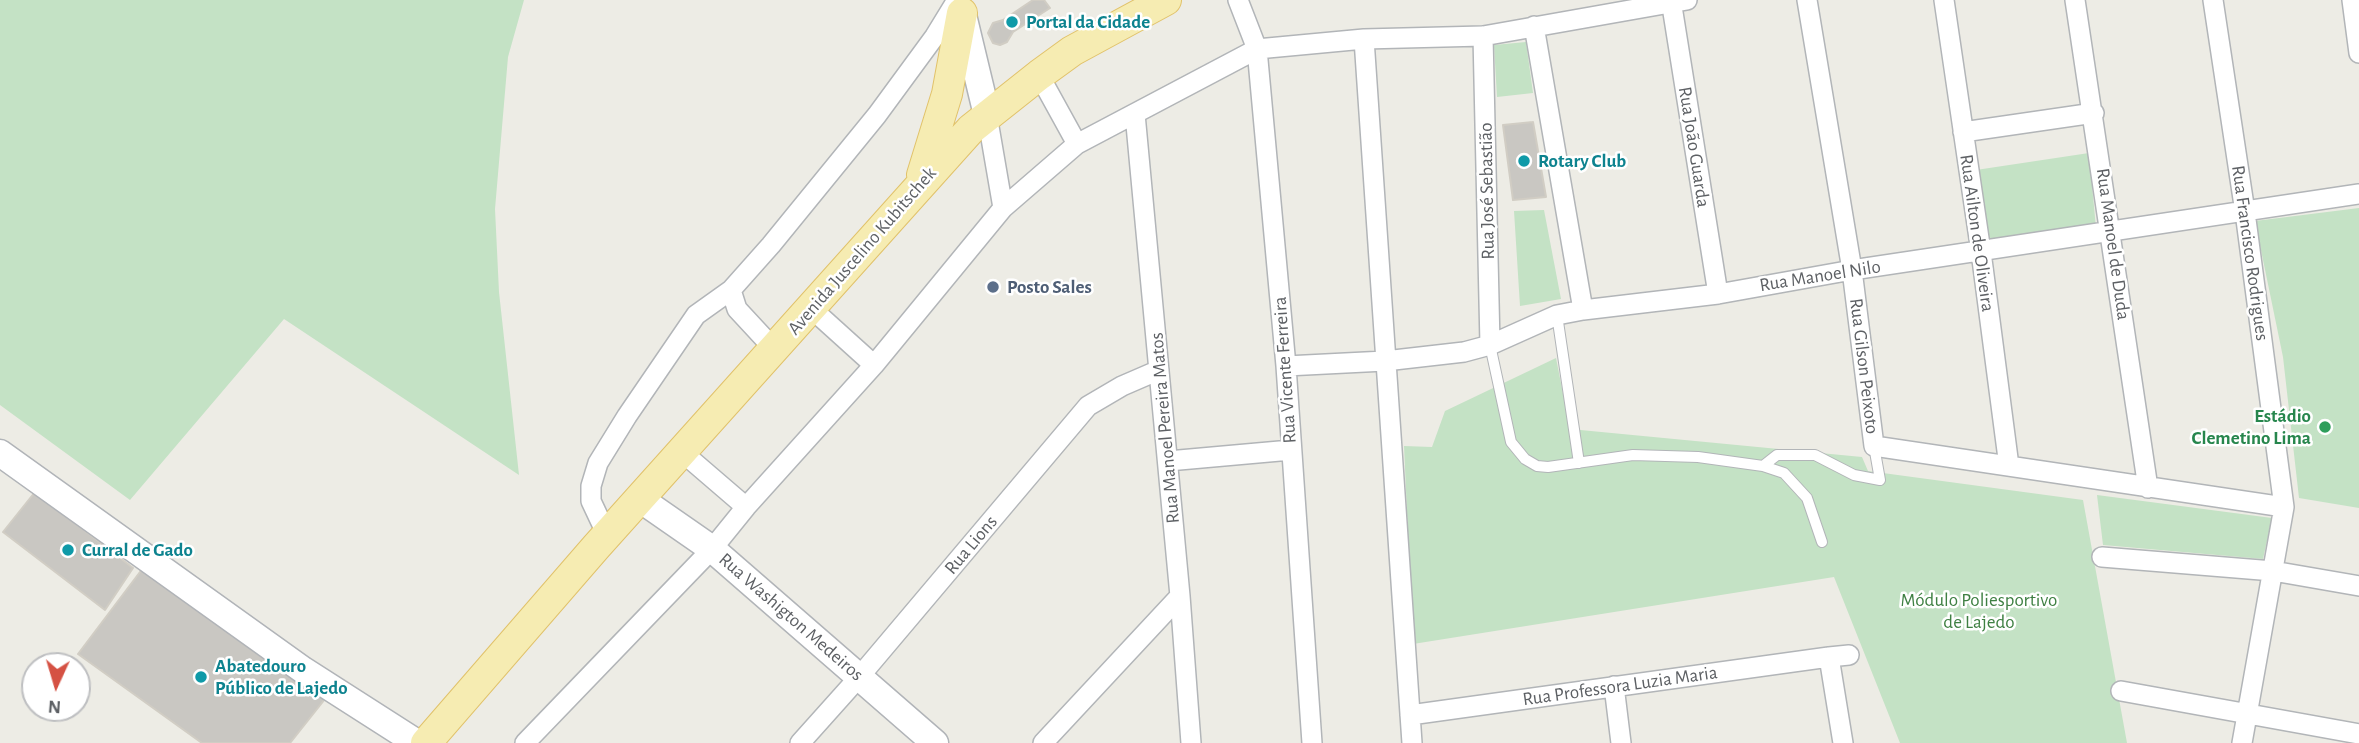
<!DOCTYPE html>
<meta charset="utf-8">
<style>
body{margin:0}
#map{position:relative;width:2359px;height:743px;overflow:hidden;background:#edece5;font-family:"Alegreya Sans",sans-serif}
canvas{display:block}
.north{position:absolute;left:21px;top:652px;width:70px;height:70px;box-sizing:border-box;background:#fff;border:2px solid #bebfc1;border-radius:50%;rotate:184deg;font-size:19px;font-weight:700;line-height:28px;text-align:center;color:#5d6064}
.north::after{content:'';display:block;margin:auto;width:24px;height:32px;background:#d55143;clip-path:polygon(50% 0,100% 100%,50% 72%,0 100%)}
</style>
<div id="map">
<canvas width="2359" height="743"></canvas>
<div class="north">N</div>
</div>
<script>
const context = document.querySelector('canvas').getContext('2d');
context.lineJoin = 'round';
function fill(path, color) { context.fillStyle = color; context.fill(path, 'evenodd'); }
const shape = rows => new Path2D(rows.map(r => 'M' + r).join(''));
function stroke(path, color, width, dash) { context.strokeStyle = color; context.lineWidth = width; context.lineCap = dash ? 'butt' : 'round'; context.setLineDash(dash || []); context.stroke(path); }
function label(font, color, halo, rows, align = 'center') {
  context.font = font + ' "Alegreya Sans",sans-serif'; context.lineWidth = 5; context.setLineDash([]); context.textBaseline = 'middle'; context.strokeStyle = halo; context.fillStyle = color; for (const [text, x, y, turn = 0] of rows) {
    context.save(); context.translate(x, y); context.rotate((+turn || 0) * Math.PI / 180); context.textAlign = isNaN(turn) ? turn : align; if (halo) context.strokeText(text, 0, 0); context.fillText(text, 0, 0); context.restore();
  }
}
const green = shape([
 [0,0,524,0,508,57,495,209,499,292,519,475,284,319,130,500,0,405],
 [1526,42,1533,93,1497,97,1494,45],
 [2089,153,2096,228,1986,244,1976,170],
 [2359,208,2359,508,2299,498,2283,357,2255,221],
 [1544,210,1561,299,1520,306,1514,211],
 [1556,358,1570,429,1862,457,1868,471,2083,500,2127,743,1900,743,1834,577,1413,644,1404,446,1432,447,1445,411],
 [2097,495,2272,518,2263,559,2103,545]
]);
const building = shape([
 [1033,0,1044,0,1050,8,1013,32,1007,42,1000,45,993,43,988,33,993,23,1003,20,1033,0],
 [1533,122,1546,197,1513,200,1503,125,1533,122],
 [35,492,133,568,105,610,3,532,35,492],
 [143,568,325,699,290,743,202,743,78,654,143,568]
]);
const lane = shape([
 [1557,315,1579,463],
 [1490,345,1511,442,1525,459,1537,466,1548,467,1633,455,1698,457,1763,466,1784,473,1807,498,1822,542],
 [1763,466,1777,455,1815,455,1854,475,1880,480,1874,446]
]);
const street = shape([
 [1238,0,1257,49,1286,366,1312,743],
 [1671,0,1718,294],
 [1807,0,1852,270,1874,446,2284,507],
 [1944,0,1981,252,2009,466],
 [2075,0,2148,488],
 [2213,0,2245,212,2284,507,2242,743],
 [2352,0,2359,53],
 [1534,26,1583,310],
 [1483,36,1490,345],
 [1364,39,1412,743],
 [1039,75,1077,144],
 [1135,114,1180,596,1191,743],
 [987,115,1003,208],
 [1963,132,2094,113],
 [731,290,737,309,775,350],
 [812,309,874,365],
 [1286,366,1385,361,1464,352,1490,345,1557,315,1583,310,1718,294,1852,270,2359,194],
 [682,452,746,507],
 [1168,461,1291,450],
 [607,535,591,501,591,486,598,463,627,416,696,315,731,290,771,245,877,115,935,36,957,0],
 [2102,557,2273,571,2359,586],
 [1614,686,1621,743],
 [2121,691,2359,734],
 [1410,715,1829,657],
 [525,743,712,549,746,507,874,365,1003,208,1077,144,1257,49,1364,39,1483,36,1687,0],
 [800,743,860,676,1088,406,1122,386,1159,370],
 [1043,743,1180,596],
 [1843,743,1829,657,1849,655]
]);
const secondary = shape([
 [963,15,987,115],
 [0,453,303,670,417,743],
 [640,499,712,549,935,743]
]);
const primary = shape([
 [922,175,947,94,962,13],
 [426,743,596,547,971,129,1039,75,1072,51,1166,0]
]);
const markers = [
 [1012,22,7,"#0f9aa8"],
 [1524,161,7,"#0f9aa8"],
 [993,287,7,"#5c6f8a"],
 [2325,427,7,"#2e9e5b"],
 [68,550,7,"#0f9aa8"],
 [201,677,7,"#0f9aa8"]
];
const cultureNames = [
 ["Portal da Cidade",1026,22],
 ["Rotary Club",1538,161],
 ["Curral de Gado",82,550],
 ["Abatedouro",215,666],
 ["Público de Lajedo",215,688]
];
const streetNames = [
 ["Rua João Guarda",1694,147,81],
 ["Rua José Sebastião",1487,191,-91],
 ["Rua Ailton de Oliveira",1977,233,82],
 ["Rua Manoel de Duda",2113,244,82],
 ["Avenida Juscelino Kubitschek",862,251,-49],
 ["Rua Francisco Rodrigues",2250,253,82],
 ["Rua Manoel Nilo",1820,276,-9],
 ["Rua Gilson Peixoto",1864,366,83],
 ["Rua Vicente Ferreira",1285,370,-94],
 ["Rua Manoel Pereira Matos",1165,428,-95],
 ["Rua Lions",971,545,-50],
 ["Rua Washigton Medeiros",791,617,41],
 ["Rua Professora Luzia Maria",1620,686,-8]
];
const serviceNames = [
 ["Posto Sales",1007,287]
];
const leisureNames = [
 ["Estádio",2311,416],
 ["Clemetino Lima",2311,438]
];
const parkNames = [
 ["Módulo Poliesportivo",1979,600],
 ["de Lajedo",1979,622]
];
fill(green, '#c4e2c5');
fill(building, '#c9c7c2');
stroke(building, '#d1cdc4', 2);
stroke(lane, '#b2b5b8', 12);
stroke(street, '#b2b5b8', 22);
stroke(secondary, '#b1b4b8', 29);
stroke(primary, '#e1c26a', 32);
stroke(lane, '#fff', 10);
stroke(street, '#fff', 19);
stroke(secondary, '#fff', 26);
stroke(primary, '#f6ecb2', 30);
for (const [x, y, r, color] of markers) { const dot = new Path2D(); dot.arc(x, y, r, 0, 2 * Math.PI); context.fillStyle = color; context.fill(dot); stroke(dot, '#fff', 2.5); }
label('bold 19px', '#0d838f', '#fff', cultureNames, 'left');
label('19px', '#5d6064', '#fff', streetNames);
label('bold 19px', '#4e5e75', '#fff', serviceNames, 'left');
label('bold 19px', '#27864d', '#fff', leisureNames, 'right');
label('19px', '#3f8043', '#fff', parkNames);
</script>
